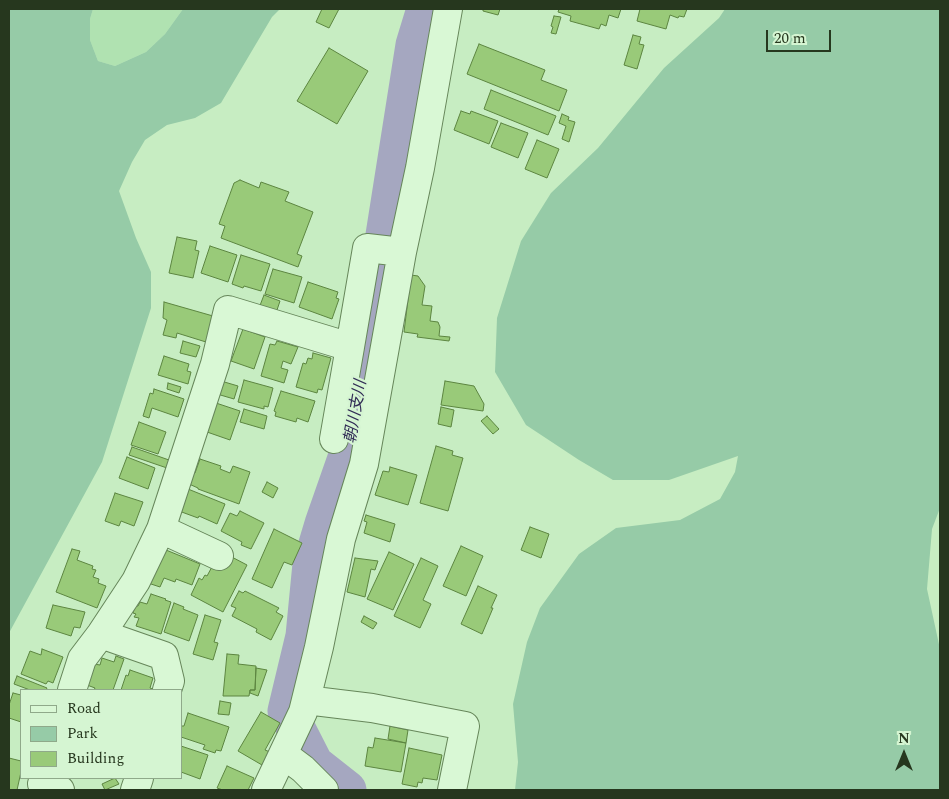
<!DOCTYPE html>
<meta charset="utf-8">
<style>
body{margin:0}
#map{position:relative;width:949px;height:799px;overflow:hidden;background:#c7edc2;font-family:Spectral,serif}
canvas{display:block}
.frame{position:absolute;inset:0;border:10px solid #26371e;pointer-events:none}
.legend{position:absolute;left:20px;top:689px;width:162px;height:90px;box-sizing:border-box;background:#d5f5d2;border:1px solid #8fa98a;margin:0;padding:6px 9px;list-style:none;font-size:15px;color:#26371e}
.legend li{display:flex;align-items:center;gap:10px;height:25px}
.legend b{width:25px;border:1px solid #8fa98a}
.north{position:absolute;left:879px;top:729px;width:50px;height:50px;-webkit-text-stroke:4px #d5f5d2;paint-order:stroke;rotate:0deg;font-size:14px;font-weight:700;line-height:20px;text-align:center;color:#26371e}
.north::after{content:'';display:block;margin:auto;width:18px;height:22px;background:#26371e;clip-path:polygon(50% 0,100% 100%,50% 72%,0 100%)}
.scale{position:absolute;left:766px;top:30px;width:65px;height:22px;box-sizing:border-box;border:2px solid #26371e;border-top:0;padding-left:6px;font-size:15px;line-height:18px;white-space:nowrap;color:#26371e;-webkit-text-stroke:4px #d5f5d2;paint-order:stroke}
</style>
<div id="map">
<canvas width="949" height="799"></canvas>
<div class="frame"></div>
<ul class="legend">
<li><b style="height:6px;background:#d9f8d5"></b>Road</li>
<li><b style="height:14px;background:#96cba7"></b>Park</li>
<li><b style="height:14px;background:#99ca79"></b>Building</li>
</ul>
<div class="north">N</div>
<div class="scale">20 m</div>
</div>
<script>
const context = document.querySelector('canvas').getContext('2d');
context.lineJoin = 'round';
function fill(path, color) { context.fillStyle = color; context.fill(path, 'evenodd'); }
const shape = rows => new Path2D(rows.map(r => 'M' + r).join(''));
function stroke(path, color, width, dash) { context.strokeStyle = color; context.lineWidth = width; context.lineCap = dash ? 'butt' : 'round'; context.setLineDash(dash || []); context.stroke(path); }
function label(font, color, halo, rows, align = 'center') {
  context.font = font + ' Spectral,"Noto Sans JP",serif'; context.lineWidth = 4.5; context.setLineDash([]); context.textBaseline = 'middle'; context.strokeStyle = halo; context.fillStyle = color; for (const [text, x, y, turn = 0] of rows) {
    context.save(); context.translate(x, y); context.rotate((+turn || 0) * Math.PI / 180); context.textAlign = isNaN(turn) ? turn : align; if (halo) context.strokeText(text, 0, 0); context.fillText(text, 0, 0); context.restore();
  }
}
const farmland = shape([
 [93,9,183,9,165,34,146,52,115,66,98,61,90,40,90,19]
]);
const green = shape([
 [9,9,93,9,90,19,90,40,98,61,115,66,146,52,165,34,183,9,280,9,272,17,221,103,195,118,167,125,145,140,132,162,119,191,136,238,151,272,151,308,102,462,9,633],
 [725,9,940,9,940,508,932,529,927,589,940,649,940,790,515,790,518,762,513,704,527,642,540,608,579,554,616,528,680,520,720,499,735,472,738,456,669,480,613,480,579,460,526,425,495,372,497,318,521,241,551,193,598,148,664,68,719,18]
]);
const river = shape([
 [347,790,314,764,287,711,305,636,312,564,324,524,352,444,415,45,426,9]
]);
const building = shape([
 [322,9,339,9,329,28,316,22,322,9],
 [483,9,500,9,498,15,483,11,483,9],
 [559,9,621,9,618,18,609,15,606,26,601,24,599,29,570,21,571,16,558,12,559,9],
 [640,9,687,9,684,17,679,16,678,18,670,15,666,29,637,21,640,9],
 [554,16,561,17,556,34,551,33,553,27,551,26,554,16],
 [633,35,641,37,639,44,644,45,637,69,624,65,633,35],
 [479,44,545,70,541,80,567,90,559,111,467,74,479,44],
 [329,48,368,71,337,124,297,101,329,48],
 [491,90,556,116,548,135,484,109,491,90],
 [461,111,470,114,471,111,498,121,489,144,454,130,461,111],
 [562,114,569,117,568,120,575,122,569,142,562,139,566,126,559,123,562,114],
 [501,123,528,133,518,158,491,147,501,123],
 [537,140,559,149,547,178,525,169,537,140],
 [240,180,259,188,261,182,289,192,285,201,313,212,297,254,302,256,298,267,221,238,225,226,219,224,234,183,240,180],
 [177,237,197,241,195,250,199,251,193,278,169,273,177,237],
 [210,246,237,255,228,282,201,273,210,246],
 [241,255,270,264,261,291,244,286,243,288,232,284,241,255],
 [273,269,302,277,294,303,265,294,273,269],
 [411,275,418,276,425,286,422,305,432,306,430,321,438,322,440,327,439,336,450,337,449,341,417,337,418,334,404,332,411,275],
 [308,282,338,292,336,298,339,299,332,319,299,307,308,282],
 [264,295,280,301,276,313,259,308,264,295],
 [164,302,213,316,206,342,177,333,176,338,163,335,167,320,163,318,164,302],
 [243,329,265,337,254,369,231,361,243,329],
 [183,341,200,346,196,357,180,353,183,341],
 [277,341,298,347,291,364,283,361,281,368,288,370,284,383,261,376,270,344,275,345,277,341],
 [313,353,331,358,322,390,318,389,317,393,296,387,303,363,306,364,308,358,312,359,313,353],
 [164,356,189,364,187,371,191,372,188,384,158,375,164,356],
 [244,380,273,388,268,407,264,406,264,409,238,402,244,380],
 [221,381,238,386,234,399,217,394,221,381],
 [445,381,474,386,484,404,483,411,441,405,445,381],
 [168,383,181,387,179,393,167,389,168,383],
 [154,389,184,399,178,417,152,408,149,418,143,416,150,393,153,394,154,389],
 [281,391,315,401,308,422,297,418,296,422,275,416,276,412,274,411,281,391],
 [216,403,240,411,230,440,207,432,216,403],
 [441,407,454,410,451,427,438,424,441,407],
 [244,409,267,416,264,429,240,422,244,409],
 [487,416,499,429,493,434,481,421,487,416],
 [139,422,166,432,158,454,131,445,139,422],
 [436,446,453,451,452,455,463,458,448,511,420,503,436,446],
 [132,447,169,460,167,468,129,455,132,447],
 [127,457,155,468,148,489,119,478,127,457],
 [200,459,221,466,220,469,230,473,233,466,250,472,239,504,198,489,198,488,189,484,193,473,195,473,200,459],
 [390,467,417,475,408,505,375,495,383,471,389,472,390,467],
 [267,482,278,488,273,498,262,492,267,482],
 [188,489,225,504,217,524,199,516,198,518,179,511,188,489],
 [115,493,143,502,134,526,121,521,119,526,105,521,115,493],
 [240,511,264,523,251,549,241,545,242,542,221,531,230,513,237,516,240,511],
 [366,515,395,524,390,542,364,533,367,522,364,521,366,515],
 [530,527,549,534,541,558,521,550,530,527],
 [274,529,302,543,292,565,284,562,272,588,252,579,274,529],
 [461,546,483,556,466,596,443,586,461,546],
 [72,549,80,551,77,560,93,566,92,569,96,570,93,577,99,579,98,583,106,586,97,608,56,592,72,549],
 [166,550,200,564,192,585,176,579,175,582,164,578,160,587,148,583,166,550],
 [389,552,414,564,393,610,367,599,389,552],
 [228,555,247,565,223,612,191,595,199,578,202,580,205,575,207,576,213,565,228,555],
 [355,558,378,561,375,570,371,569,365,597,347,592,355,558],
 [421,558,438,566,423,600,431,604,420,628,394,616,421,558],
 [478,586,497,595,491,608,493,608,482,634,461,624,478,586],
 [239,591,243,593,245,591,279,608,276,612,283,616,271,640,256,632,257,629,232,616,236,608,231,606,239,591],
 [151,594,166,599,165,600,171,602,161,634,136,626,139,618,134,617,136,614,133,613,135,606,138,606,140,602,147,604,151,594],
 [174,603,184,607,183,609,198,615,189,641,164,632,174,603],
 [53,605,85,612,80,628,74,627,71,636,46,628,53,605],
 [205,615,221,620,214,642,218,643,213,660,193,654,205,615],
 [364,616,377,623,373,629,361,622,364,616],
 [42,649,63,657,53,683,48,681,46,684,21,674,30,651,41,655,42,649],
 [227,654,239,655,238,664,256,666,255,690,250,690,249,696,223,696,227,654],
 [116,656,124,659,113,690,94,690,95,688,87,685,94,664,100,665,102,658,114,662,116,656],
 [256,668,267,670,258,696,250,693,250,690,255,690,256,668],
 [130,670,153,678,150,688,155,690,121,690,126,675,128,676,130,670],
 [17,676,47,688,46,690,30,690,14,684,17,676],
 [13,693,21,695,21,722,9,718,9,705,13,693],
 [220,701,231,703,229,715,218,714,220,701],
 [261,712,280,723,265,750,270,752,262,765,238,751,261,712],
 [188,713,229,727,221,751,216,750,215,753,203,749,205,745,181,737,181,726,184,726,188,713],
 [390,726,408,730,406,743,388,739,390,726],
 [375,738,406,743,401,772,365,766,368,747,373,748,375,738],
 [181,746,208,755,200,779,181,772,181,746],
 [409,748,442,755,437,780,423,778,422,783,418,782,417,787,402,784,409,748],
 [9,758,21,761,21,772,17,790,9,790,9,758],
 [227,766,254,778,248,790,223,790,217,788,227,766],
 [115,778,119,784,105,790,102,784,115,778]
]);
const minor = shape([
 [334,439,350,347],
 [161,529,219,556],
 [101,634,164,656,170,681,167,690],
 [72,690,82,659,101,634,136,581,161,529,215,364,228,310,350,347,367,248,402,252],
 [306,700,372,708,465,726,452,790],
 [283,754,303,769,324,790],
 [44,778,42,784,60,790],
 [135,790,139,778],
 [266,790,303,712,319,647,341,539,364,464,402,252,420,168,448,9]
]);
const waterNames = [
 ["朝川支川",357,412,-80]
];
fill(farmland, '#b0e2b1');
fill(green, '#96cba7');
stroke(river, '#a5a7c0', 39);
fill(building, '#99ca79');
stroke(building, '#5c8540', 1);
stroke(minor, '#66865a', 30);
stroke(minor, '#d9f8d5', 28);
label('italic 16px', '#322d56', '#d5f5d2', waterNames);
</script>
